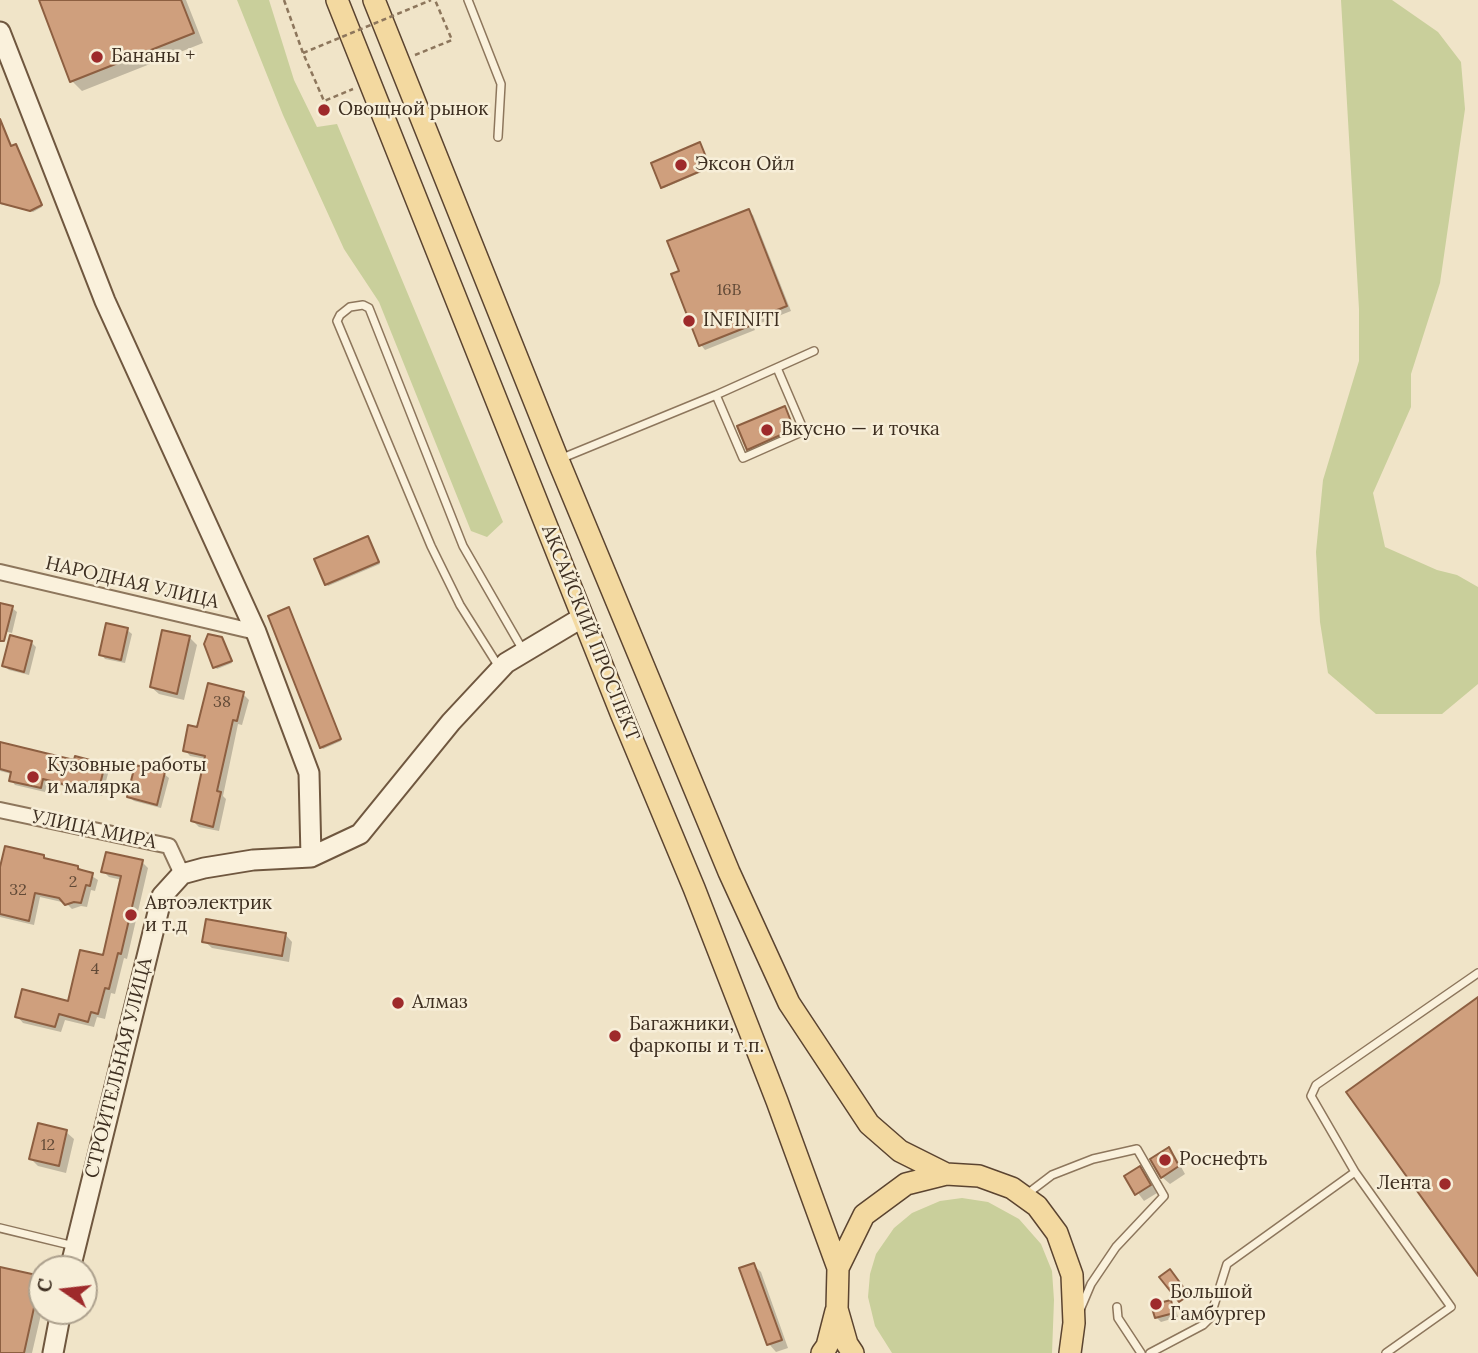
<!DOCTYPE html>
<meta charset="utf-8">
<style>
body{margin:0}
#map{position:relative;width:1478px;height:1353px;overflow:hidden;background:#f0e4c8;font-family:Lora,serif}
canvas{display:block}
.north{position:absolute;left:28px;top:1255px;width:70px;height:70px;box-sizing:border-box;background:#f7eed8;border:2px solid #ada18e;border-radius:50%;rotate:284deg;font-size:19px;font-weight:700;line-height:28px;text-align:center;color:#3d2e20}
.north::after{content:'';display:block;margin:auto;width:24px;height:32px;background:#9e2a2b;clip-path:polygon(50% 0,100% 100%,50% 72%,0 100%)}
</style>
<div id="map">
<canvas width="1478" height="1353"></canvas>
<div class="north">С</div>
</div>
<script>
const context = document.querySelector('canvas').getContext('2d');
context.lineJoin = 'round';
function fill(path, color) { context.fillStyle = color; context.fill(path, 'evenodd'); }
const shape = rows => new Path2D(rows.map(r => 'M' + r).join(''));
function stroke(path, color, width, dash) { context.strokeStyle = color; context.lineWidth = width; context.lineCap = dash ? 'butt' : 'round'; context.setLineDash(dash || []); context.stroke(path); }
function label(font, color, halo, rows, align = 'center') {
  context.font = font + ' Lora,serif'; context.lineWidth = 5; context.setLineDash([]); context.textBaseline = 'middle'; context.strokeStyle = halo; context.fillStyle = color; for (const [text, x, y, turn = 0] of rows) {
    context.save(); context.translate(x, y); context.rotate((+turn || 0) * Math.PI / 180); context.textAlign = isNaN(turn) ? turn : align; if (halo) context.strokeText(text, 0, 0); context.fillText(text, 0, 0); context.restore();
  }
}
const green = shape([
 [237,0,269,0,294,80,317,127,337,124,503,522,487,537,471,531,379,302,344,249,283,115],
 [1341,0,1392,0,1438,32,1461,62,1465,109,1440,283,1411,374,1411,407,1373,493,1385,547,1437,570,1457,575,1478,587,1478,684,1442,714,1376,714,1328,673,1320,622,1316,552,1323,480,1359,361,1359,309],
 [962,1198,988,1202,1019,1219,1041,1244,1052,1271,1054,1300,1052,1353,892,1353,875,1326,868,1297,870,1274,876,1254,894,1228,912,1213,940,1201]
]);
const shadow = shape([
 [41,0,186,0,203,43,82,91,72,81],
 [0,120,12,148,17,148,42,207,33,212,0,204],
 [701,146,711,168,664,188,663,187],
 [748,211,753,215,791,311,753,326,755,330,705,350,701,345,673,275,681,272],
 [785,408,795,430,750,450,748,449],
 [368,538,380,564,328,586,326,584],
 [0,605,12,608,17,612,12,633,0,630],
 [290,611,341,741,323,749,321,747],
 [127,630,132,634,125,663,105,659,101,654],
 [189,637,197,645,184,700,159,694,151,687],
 [223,641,232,663,217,669,215,667],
 [31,642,36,647,29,675,9,670,4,666],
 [243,694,249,700,242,725,238,724,223,796,226,799,219,831,199,827,193,821,206,759,190,756,185,750,198,729],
 [0,744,76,762,104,765,109,770,102,796,48,782,45,792,15,785,11,780,12,774,0,771],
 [164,774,169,778,161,808,134,801,129,797],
 [43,857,47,860,78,867,98,880,95,891,91,890,87,907,81,906,72,909,66,903,40,897,34,925,0,917,0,874],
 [142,862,148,868,127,959,124,958,115,994,111,993,105,1019,97,1017,94,1027,65,1020,61,1032,23,1023,17,1016,69,1003,104,957,122,880,109,877,103,871],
 [285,934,292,942,289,962,212,948,204,941],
 [66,1132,74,1139,66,1173,38,1166,31,1159],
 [1168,1149,1175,1156,1185,1174,1170,1184,1162,1177,1152,1160],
 [1139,1168,1147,1175,1157,1193,1144,1201,1126,1177],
 [753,1265,761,1272,788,1348,776,1352,769,1344,742,1269],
 [0,1275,42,1279,42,1310,32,1353,0,1353],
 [1170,1302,1175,1306,1178,1317,1161,1322,1156,1317]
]);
const building = shape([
 [39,0,181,0,194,33,70,82,39,0],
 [0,119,11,146,16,144,42,205,30,211,0,203,0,119],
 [700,142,710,167,661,188,651,163,700,142],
 [749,209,787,306,750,321,752,325,699,346,671,274,679,271,667,241,749,209],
 [785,406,794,429,747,450,737,426,785,406],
 [368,536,379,562,325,585,314,559,368,536],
 [0,603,13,606,4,641,0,641,0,603],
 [289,607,341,739,320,748,268,616,289,607],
 [106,623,128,628,121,660,99,655,106,623],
 [162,630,190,636,177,694,150,687,162,630],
 [208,634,222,637,232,661,213,668,204,644,208,634],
 [10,635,32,641,24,672,2,666,10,635],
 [208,683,244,692,237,721,233,720,217,791,221,792,213,827,191,821,205,756,183,751,188,725,197,727,208,683],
 [0,742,74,760,75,756,105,764,98,793,43,779,41,788,9,781,11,772,0,769,0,742],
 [135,765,165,772,157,805,127,797,135,765],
 [5,846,44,855,44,858,78,866,78,869,93,873,90,886,86,885,81,903,74,902,65,905,59,898,35,893,29,921,0,914,0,867,5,846],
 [106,852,143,860,121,954,118,953,109,989,105,988,98,1014,91,1012,88,1022,59,1014,55,1027,15,1017,22,989,68,1001,80,950,103,955,121,876,101,872,106,852],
 [206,919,286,933,282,956,202,942,206,919],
 [1478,997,1478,1276,1346,1092,1478,997],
 [38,1123,67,1130,59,1166,29,1159,38,1123],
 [1169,1147,1179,1166,1161,1178,1150,1159,1169,1147],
 [1140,1166,1151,1185,1135,1195,1124,1176,1140,1166],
 [754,1263,782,1340,767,1345,739,1268,754,1263],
 [0,1267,41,1276,24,1353,0,1353,0,1267],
 [1170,1269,1189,1295,1179,1302,1159,1277,1170,1269],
 [1171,1300,1174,1313,1155,1318,1151,1305,1171,1300]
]);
const path = shape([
 [284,0,303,53,324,101,353,89],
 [415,55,452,40,435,0]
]);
const lane = shape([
 [468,0,501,84,498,137],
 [716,395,743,458,804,431,777,368],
 [560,459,716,395,814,351],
 [499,667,460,605,431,546,337,321,340,315,350,307,363,305,369,308,463,546,524,652],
 [1355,1172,1311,1096,1316,1085,1478,973],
 [1027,1194,1052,1175,1093,1159,1137,1149,1164,1196,1116,1247,1091,1284,1080,1310],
 [0,1228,74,1246],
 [1117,1307,1118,1318,1141,1353],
 [1150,1353,1203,1325,1210,1318,1227,1264,1355,1172,1451,1307,1386,1353]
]);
const street = shape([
 [0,572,256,632],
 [0,810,169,846,182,874]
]);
const secondary = shape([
 [0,32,105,301,256,632,309,773,311,857],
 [70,1269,162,896,182,874,204,868,253,860,311,857,360,834,451,722,506,663,583,617],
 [53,1353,61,1311]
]);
const primary = shape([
 [337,0,621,713,694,888,777,1101,838,1268],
 [374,0,558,460,729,872,789,1003,869,1124,900,1151,946,1174],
 [822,1353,827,1346,836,1311],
 [853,1353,847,1344,837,1309,838,1268,864,1215,906,1184,946,1174,979,1176,1012,1188,1037,1206,1057,1233,1072,1275,1074,1323,1070,1353]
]);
const pathBridge = shape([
 [303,53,431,0]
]);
const markers = [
 [97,57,7,"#9e2a2b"],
 [324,110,7,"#9e2a2b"],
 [681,165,7,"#9e2a2b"],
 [689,321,7,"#9e2a2b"],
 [767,430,7,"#9e2a2b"],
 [33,777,7,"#9e2a2b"],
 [131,915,7,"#9e2a2b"],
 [398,1003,7,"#9e2a2b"],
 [615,1036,7,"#9e2a2b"],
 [1165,1160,7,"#9e2a2b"],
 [1445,1184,7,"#9e2a2b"],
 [1156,1304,7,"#9e2a2b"]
];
const numberNames = [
 ["16В",729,290],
 ["38",222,702],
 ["2",73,882],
 ["32",18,890],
 ["4",95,969],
 ["12",48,1145]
];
const poiNames = [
 ["Бананы +",111,57],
 ["Овощной рынок",338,110],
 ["Эксон Ойл",695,165],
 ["INFINITI",703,321],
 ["Вкусно — и точка",781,430],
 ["Кузовные работы",47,766],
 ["и малярка",47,788],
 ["Автоэлектрик",145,904],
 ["и т.д",145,926],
 ["Алмаз",412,1003],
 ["Багажники,",629,1025],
 ["фаркопы и т.п.",629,1047],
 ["Роснефть",1179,1160],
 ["Лента",1431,1184,"right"],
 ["Большой",1170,1293],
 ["Гамбургер",1170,1315]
];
const streetNames = [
 ["НАРОДНАЯ УЛИЦА",132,583,13],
 ["АКСАЙСКИЙ ПРОСПЕКТ",590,633,68],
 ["УЛИЦА МИРА",94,830,12],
 ["СТРОИТЕЛЬНАЯ УЛИЦА",119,1068,-76]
];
fill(green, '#c9cf9b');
fill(shadow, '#0003');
fill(building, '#cf9f7d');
stroke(building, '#8d5f41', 2);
stroke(lane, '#8d765c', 10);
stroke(street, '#8d765c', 18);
stroke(secondary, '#6f573f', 23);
stroke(primary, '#5b4430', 24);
stroke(path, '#8d765c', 2.5, [5, 3.5]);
stroke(lane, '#faf1dc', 7);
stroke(street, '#faf1dc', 14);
stroke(secondary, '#faf1dc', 19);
stroke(primary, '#f3d9a0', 21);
stroke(pathBridge, '#8d765c', 2.5, [5, 3.5]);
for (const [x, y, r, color] of markers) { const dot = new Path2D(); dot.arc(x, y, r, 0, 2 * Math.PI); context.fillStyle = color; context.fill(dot); stroke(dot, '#f7eed8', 2.5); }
label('16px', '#624a37', null, numberNames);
label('19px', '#3d2e20', '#f7eed8', poiNames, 'left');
label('19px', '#3d2e20', '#f7eed8', streetNames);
</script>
